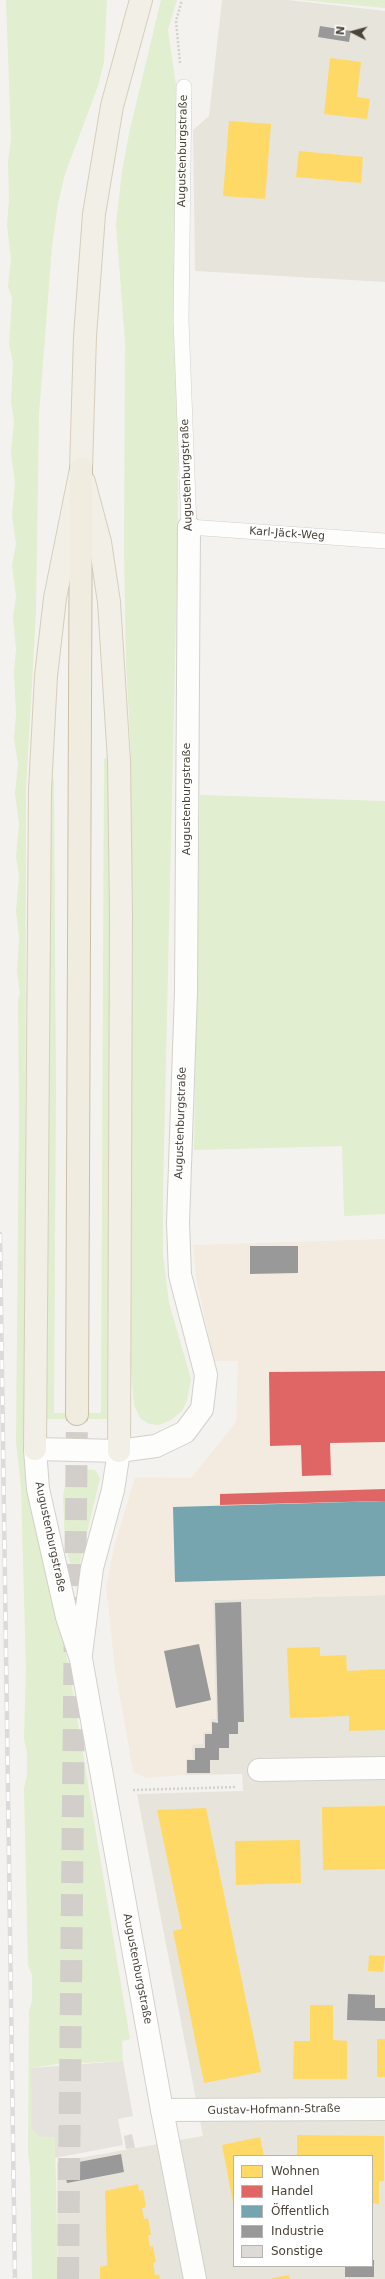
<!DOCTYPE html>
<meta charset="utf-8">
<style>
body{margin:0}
#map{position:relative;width:385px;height:2279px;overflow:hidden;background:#f4f2ee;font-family:"DejaVu Sans",sans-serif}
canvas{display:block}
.legend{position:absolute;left:233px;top:2155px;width:140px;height:112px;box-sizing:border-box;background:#fff;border:1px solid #b7b4b0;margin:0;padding:5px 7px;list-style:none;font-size:12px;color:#4b4439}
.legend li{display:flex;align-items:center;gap:8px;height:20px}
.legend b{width:20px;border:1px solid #b7b4b0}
.north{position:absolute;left:333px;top:12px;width:40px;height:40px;-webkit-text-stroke:3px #fff;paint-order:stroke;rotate:276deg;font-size:11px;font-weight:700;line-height:16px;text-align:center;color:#4b4439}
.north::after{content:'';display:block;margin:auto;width:14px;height:18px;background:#4b4439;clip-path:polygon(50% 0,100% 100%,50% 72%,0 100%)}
</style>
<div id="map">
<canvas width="385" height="2279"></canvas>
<ul class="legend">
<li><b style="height:11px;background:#ffd966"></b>Wohnen</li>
<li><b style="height:11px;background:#e06666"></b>Handel</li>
<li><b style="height:11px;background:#76a5af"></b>Öffentlich</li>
<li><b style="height:11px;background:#999"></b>Industrie</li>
<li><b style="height:11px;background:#dedbd6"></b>Sonstige</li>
</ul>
<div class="north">N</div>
</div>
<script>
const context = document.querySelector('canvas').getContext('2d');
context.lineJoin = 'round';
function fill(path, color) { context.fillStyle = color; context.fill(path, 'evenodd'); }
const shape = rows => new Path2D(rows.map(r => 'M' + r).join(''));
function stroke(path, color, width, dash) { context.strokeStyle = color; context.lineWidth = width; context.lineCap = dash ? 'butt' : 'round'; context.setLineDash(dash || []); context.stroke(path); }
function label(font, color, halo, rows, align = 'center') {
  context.font = font + ' "DejaVu Sans",sans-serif'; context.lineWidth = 4; context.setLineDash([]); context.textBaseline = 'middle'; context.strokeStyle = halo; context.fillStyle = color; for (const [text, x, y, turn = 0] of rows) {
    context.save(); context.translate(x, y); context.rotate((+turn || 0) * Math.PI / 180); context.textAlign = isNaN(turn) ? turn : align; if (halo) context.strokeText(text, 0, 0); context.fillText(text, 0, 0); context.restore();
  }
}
const residential = shape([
 [222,0,288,0,385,11,385,282,195,271,193,130,209,116],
 [385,1595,385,2279,58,2279,57,2162,203,2136,137,1794,243,1791,242,1774,185,1775,186,1758,192,1758,192,1745,211,1719,216,1718,212,1600],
 [234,2156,372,2156,372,2266,234,2266]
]);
const commercial = shape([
 [385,1239,385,1595,213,1600,216,1719,211,1719,211,1731,203,1732,203,1744,192,1745,193,1759,186,1759,185,1775,147,1778,133,1772,115,1669,106,1587,114,1547,135,1477,191,1478,236,1422,238,1361,214,1361,196,1277,193,1245]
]);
const green = shape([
 [6,0,107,0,104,62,98,86,65,174,58,203,52,247,39,414,36,612,26,789,25,1452,68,1663,130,2039,122,2041,123,2061,58,2064,31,2068,55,2137,58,2279,32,2279,30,2166,28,2153,29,2011,32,2001,32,1975,28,1965,24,1788,27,1775,27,1752,24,1739,26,1669,21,1487,16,1442,19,1112,18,999,20,994,17,971,19,939,16,911,19,876,16,857,19,824,15,794,18,764,14,739,16,714,14,672,16,649,13,617,16,597,12,565,16,544,12,515,15,483,11,454,14,421,11,402,13,363,9,344,12,298,8,287,11,259,7,225,9,199,8,162,11,139],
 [161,0,177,0,168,30,176,85,178,528,163,1192,163,1254,169,1303,191,1379,187,1401,182,1411,171,1420,159,1425,149,1424,140,1418,134,1405,130,1359,131,754,126,662,124,553,125,342,116,224,122,171,130,129],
 [301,0,385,0,385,8],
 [106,758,109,760,111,957,107,1419,47,1419,49,913,52,780,54,778,56,1091,54,1413,101,1413,104,759],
 [200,795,385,801,385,1214,344,1216,342,1146,194,1150],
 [76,1469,95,1470,100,1478,78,1571,72,1571,65,1542,63,1496,66,1481,71,1472]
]);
const parking = shape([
 [123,2061,133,2116,118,2119,123,2145,55,2158,55,2137,40,2137,32,2129,31,2068]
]);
const homes = shape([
 [330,58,361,62,357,97,370,99,367,119,324,114],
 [229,121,271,124,265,199,223,196],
 [299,151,363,157,361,183,296,177],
 [320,1647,320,1656,346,1655,347,1671,385,1669,385,1730,349,1731,349,1716,290,1718,287,1648],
 [385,1806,385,1869,323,1870,322,1807],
 [206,1808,261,2072,204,2083,173,1931,182,1929,157,1810],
 [300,1840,301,1883,236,1885,235,1841],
 [369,1955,385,1956,383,1972,368,1971],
 [310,2005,333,2005,333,2040,347,2041,347,2079,293,2079,294,2041,310,2041],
 [377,2039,385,2039,385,2077,377,2077],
 [297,2135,384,2136,384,2181,379,2181,379,2204,372,2203,372,2156,297,2156],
 [260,2137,264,2156,234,2156,233,2202,222,2145],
 [138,2184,139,2191,143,2190,146,2207,142,2208,144,2219,148,2218,151,2235,148,2235,150,2247,153,2246,156,2262,153,2263,155,2275,159,2275,160,2279,100,2279,100,2267,107,2265,105,2191],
 [289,2275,290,2279,272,2279,272,2278]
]);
const shops = shape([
 [385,1371,385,1442,330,1443,331,1475,302,1476,301,1445,270,1446,269,1372],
 [385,1489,385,1501,220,1505,220,1494]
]);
const public = shape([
 [385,1501,385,1576,175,1582,173,1507]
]);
const industry = shape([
 [320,26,351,31,349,42,318,37],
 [250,1246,298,1246,298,1273,250,1274],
 [241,1602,244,1722,238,1722,238,1734,229,1734,229,1748,219,1748,219,1760,210,1760,210,1773,187,1773,187,1760,195,1760,195,1748,205,1748,205,1734,212,1734,212,1722,218,1723,215,1603],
 [199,1644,211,1700,176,1708,164,1651],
 [348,1994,375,1995,375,2008,385,2008,385,2021,347,2020],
 [121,2154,124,2172,67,2183,63,2165],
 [372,2260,374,2260,374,2277,345,2277,345,2266,372,2266]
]);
const building = shape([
 [132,2134,135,2148,126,2149,124,2136]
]);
const trunkTunnel = shape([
 [68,2279,77,1414]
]);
const path = shape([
 [180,63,176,21,182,0],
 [133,1790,237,1787]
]);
const service = shape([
 [184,87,181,320,189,527,385,541]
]);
const minor = shape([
 [35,1449,119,1451,156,1446,185,1432,202,1409,206,1375,180,1275,178,1223,186,992,189,527],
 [259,1770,385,1768],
 [162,2110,385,2109]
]);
const tertiary = shape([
 [35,1449,38,1489,67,1617,81,1659,162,2110,195,2279],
 [81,1654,92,1568,113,1490,119,1451]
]);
const primary = shape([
 [84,482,100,542,109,602,119,761,121,914,119,1451],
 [35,1449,40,790,46,676,55,598,81,469,85,336,94,214,112,106,141,0]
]);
const trunk = shape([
 [77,1414,81,469]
]);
const rail = shape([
 [0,1234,15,2279]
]);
const streetNames = [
 ["Augustenburgstraße",183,151,-89],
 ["Augustenburgstraße",187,475,-92],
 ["Karl-Jäck-Weg",287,534,4],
 ["Augustenburgstraße",187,799,-90],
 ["Augustenburgstraße",181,1123,-88],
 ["Augustenburgstraße",50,1537,78],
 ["Augustenburgstraße",137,1969,79],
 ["Gustav-Hofmann-Straße",274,2110,-1]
];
fill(residential, '#e7e4dc');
fill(commercial, '#f3ebdf');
fill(green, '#e1eecf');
fill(parking, '#e6e3df');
fill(homes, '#ffd966');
fill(shops, '#e06666');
fill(public, '#76a5af');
fill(industry, '#999');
fill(building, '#dedbd6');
stroke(trunkTunnel, '#d2cfca', 22, [22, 11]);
stroke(service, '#d2d0cb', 16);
stroke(minor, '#d2d0cb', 24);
stroke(tertiary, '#d2d0cb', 24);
stroke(primary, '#d6cebb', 24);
stroke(trunk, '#ccbfa9', 24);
stroke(path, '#d3d2cc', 2.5, [2, 2]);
stroke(service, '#fdfdfc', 15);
stroke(minor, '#fdfdfc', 22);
stroke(tertiary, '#fdfdfc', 22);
stroke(primary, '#f2efe6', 22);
stroke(trunk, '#f0ece0', 22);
stroke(rail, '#dbdbda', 4.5);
stroke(rail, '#fff', 3, [9]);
label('11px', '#4b4439', '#fff', streetNames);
</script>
